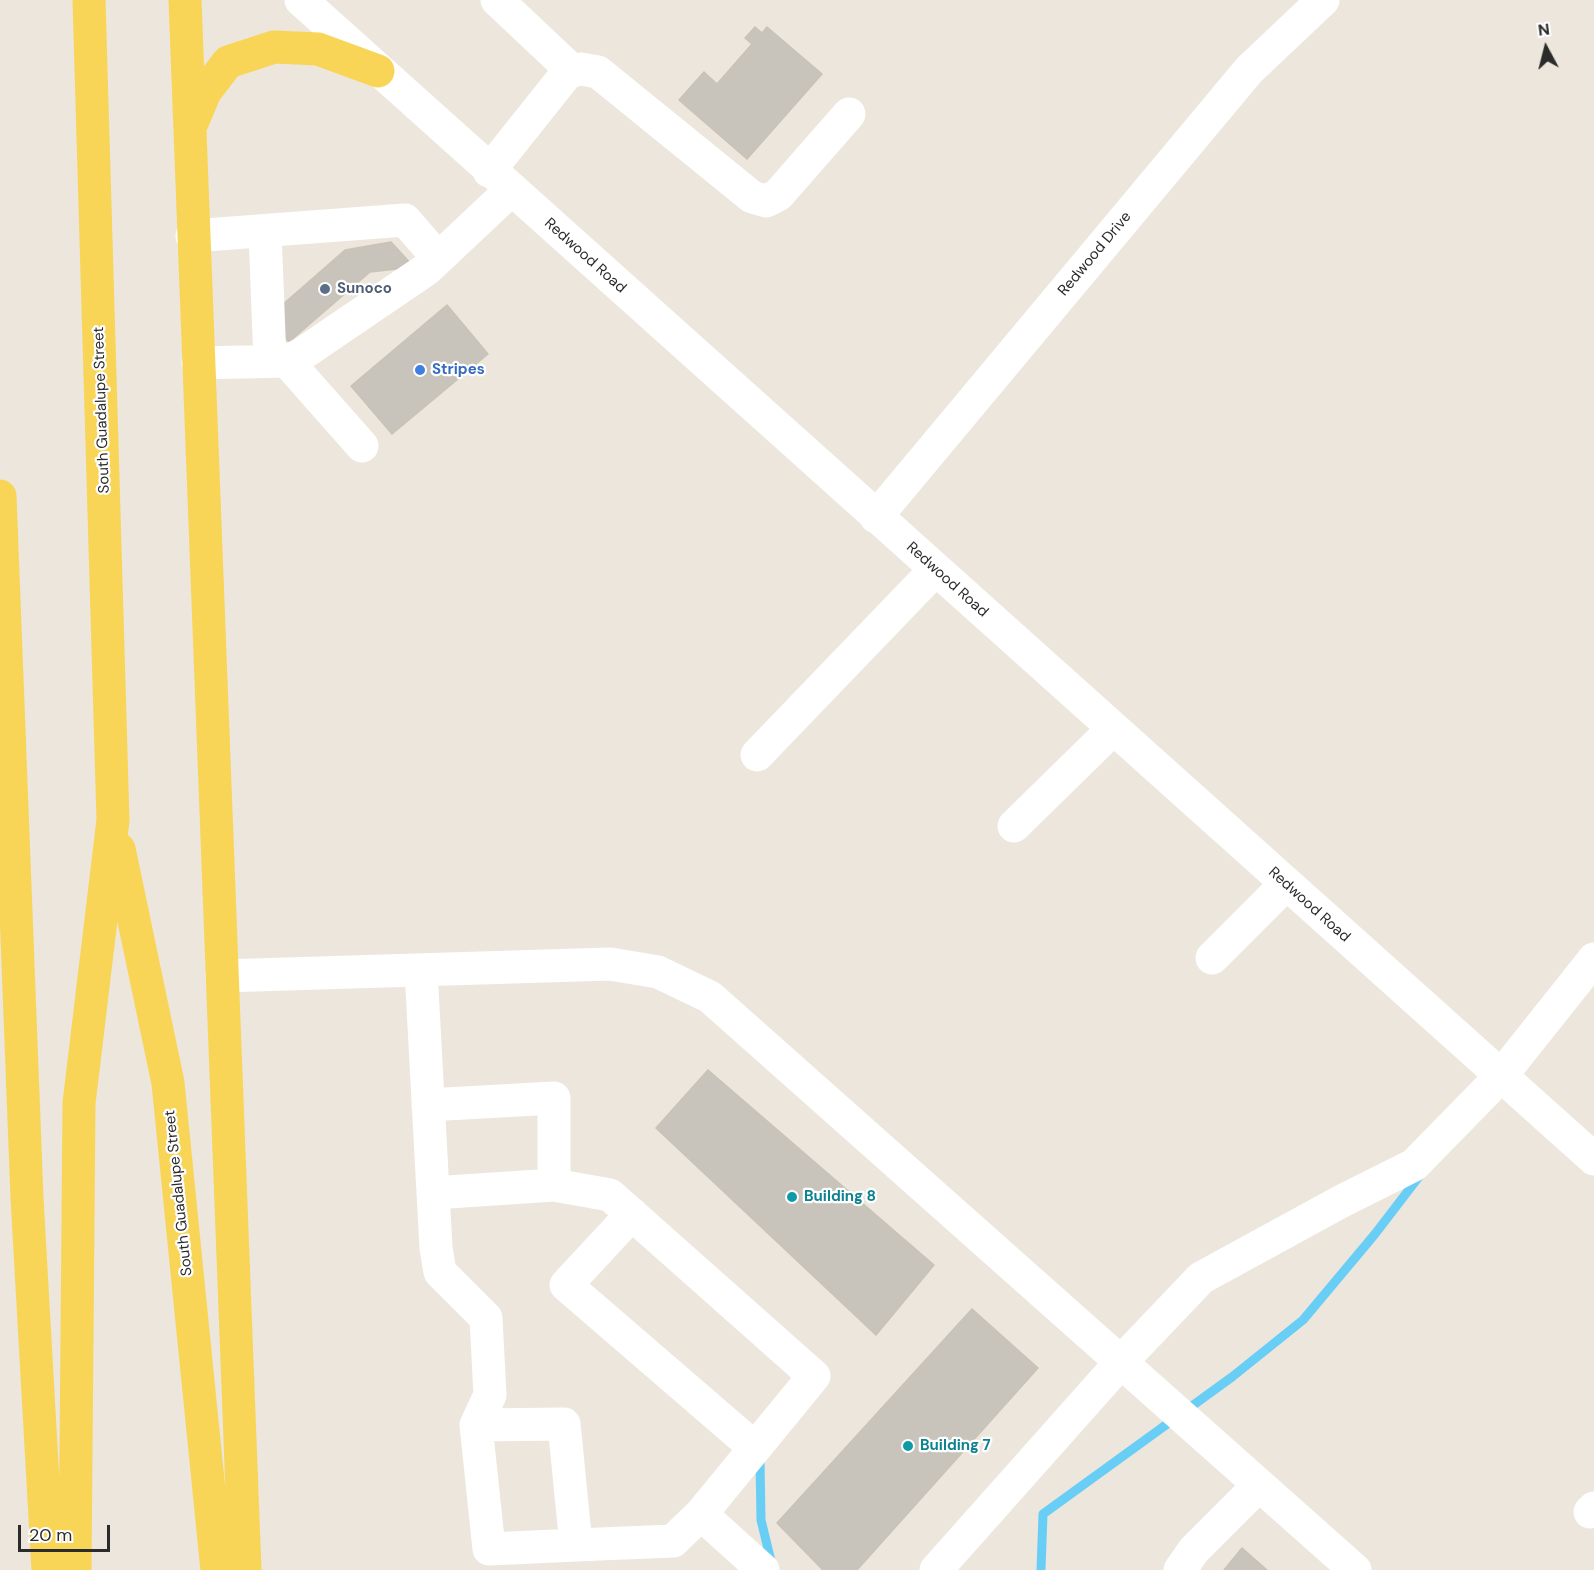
<!DOCTYPE html>
<style>
body{margin:0}
#map{position:relative;width:1594px;height:1570px;overflow:hidden;background:#ede6dc;font-family:"DM Sans",sans-serif}
canvas{display:block}
.north{position:absolute;left:1516px;top:18px;width:60px;height:60px;-webkit-text-stroke:4px #fff;paint-order:stroke;rotate:353deg;font-size:16px;font-weight:700;line-height:24px;text-align:center;color:#2b2b2b}
.north::after{content:'';display:block;margin:auto;width:21px;height:27px;background:#2b2b2b;clip-path:polygon(50% 0,100% 100%,50% 72%,0 100%)}
.scale{position:absolute;left:18px;top:1525px;width:92px;height:27px;box-sizing:border-box;border:3px solid #2b2b2b;border-top:0;padding-left:8px;font-size:18px;line-height:21px;white-space:nowrap;color:#2b2b2b;-webkit-text-stroke:4px #fff;paint-order:stroke}
</style>
<div id="map">
<canvas width="1594" height="1570"></canvas>
<div class="north">N</div>
<div class="scale">20 m</div>
</div>
<script>
const context = document.querySelector('canvas').getContext('2d');
context.lineJoin = 'round';
const shape = rows => new Path2D(rows.map(r => 'M' + r).join(''));
function stroke(path, color, width, dash) { context.strokeStyle = color; context.lineWidth = width; context.lineCap = dash ? 'butt' : 'round'; context.setLineDash(dash || []); context.stroke(path); }
function fill(path, color) { context.fillStyle = color; context.fill(path, 'evenodd'); }
function label(font, color, halo, rows, align = 'center') {
  context.font = font + ' "DM Sans",sans-serif'; context.lineWidth = 4.5; context.setLineDash([]); context.textBaseline = 'middle'; context.strokeStyle = halo; context.fillStyle = color; for (const [text, x, y, turn = 0] of rows) {
    context.save(); context.translate(x, y); context.rotate((+turn || 0) * Math.PI / 180); context.textAlign = isNaN(turn) ? turn : align; if (halo) context.strokeText(text, 0, 0); context.fillText(text, 0, 0); context.restore();
  }
}
const stream = shape([
 [760,1460,761,1520,772,1565],
 [1041,1570,1043,1514,1232,1377,1303,1320,1375,1234,1421,1174]
]);
const building = shape([
 [755,27,762,33,767,27,822,74,747,159,679,100,704,72,717,84,752,44,745,38,755,27],
 [391,242,414,267,370,272,289,342,278,330,281,306,345,250,391,242],
 [447,305,488,354,392,434,351,386,447,305],
 [708,1070,934,1265,876,1335,656,1128,708,1070],
 [972,1309,1038,1368,857,1570,823,1570,777,1523,972,1309],
 [1242,1548,1267,1570,1224,1570,1242,1548]
]);
const minor = shape([
 [301,0,1594,1159],
 [568,72,581,69,598,72,752,197,766,201,778,195,849,114],
 [489,171,568,72,566,65,497,0],
 [265,232,270,361],
 [192,236,405,220,438,258],
 [287,361,362,446],
 [198,363,287,361,302,354,427,269,511,190],
 [876,517,1249,70,1323,0],
 [757,755,935,570],
 [1014,826,1113,729],
 [1212,958,1286,884],
 [421,970,436,1248,440,1272,486,1318,490,1395,476,1425,564,1424,576,1545,489,1549,476,1425],
 [222,976,610,964,658,972,710,997,1355,1570],
 [428,1105,554,1098,554,1185,433,1193],
 [554,1185,610,1195,814,1376,701,1514],
 [632,1214,566,1285,755,1448],
 [1590,1512,1594,1508],
 [576,1545,673,1541,701,1514,763,1570],
 [936,1570,1121,1362,1201,1278,1342,1201,1414,1165,1501,1076,1594,959],
 [1180,1570,1194,1550,1259,1485]
]);
const major = shape([
 [185,0,245,1570],
 [192,123,205,92,228,62,274,47,318,49,378,71],
 [0,496,27,1198,48,1570],
 [119,849,168,1083,217,1570],
 [75,1570,79,1103,113,820,89,0]
]);
const markers = [
 [325,289,6,"#5c6f8a"],
 [420,370,6,"#3f7fe0"],
 [792,1197,6,"#0f9aa8"],
 [908,1446,6,"#0f9aa8"]
];
const streetNames = [
 ["Redwood Drive",1095,254,-50],
 ["Redwood Road",585,256,42],
 ["South Guadalupe Street",102,410,-92],
 ["Redwood Road",947,580,42],
 ["Redwood Road",1309,905,42],
 ["South Guadalupe Street",179,1193,-96]
];
const serviceNames = [
 ["Sunoco",337,289]
];
const shopNames = [
 ["Stripes",432,370]
];
const cultureNames = [
 ["Building 8",804,1197],
 ["Building 7",920,1446]
];
stroke(stream, '#69cef5', 9);
fill(building, '#c9c4bb');
stroke(building, '#c9c2b5', 1.5);
stroke(minor, '#fff', 33);
stroke(major, '#f8d556', 33);
for (const [x, y, r, color] of markers) { const dot = new Path2D(); dot.arc(x, y, r, 0, 2 * Math.PI); context.fillStyle = color; context.fill(dot); stroke(dot, '#fff', 2); }
label('15px', '#2b2b2b', '#fff', streetNames);
label('bold 15px', '#4e5e75', '#fff', serviceNames, 'left');
label('bold 15px', '#366cbe', '#fff', shopNames, 'left');
label('bold 15px', '#0d838f', '#fff', cultureNames, 'left');
</script>
